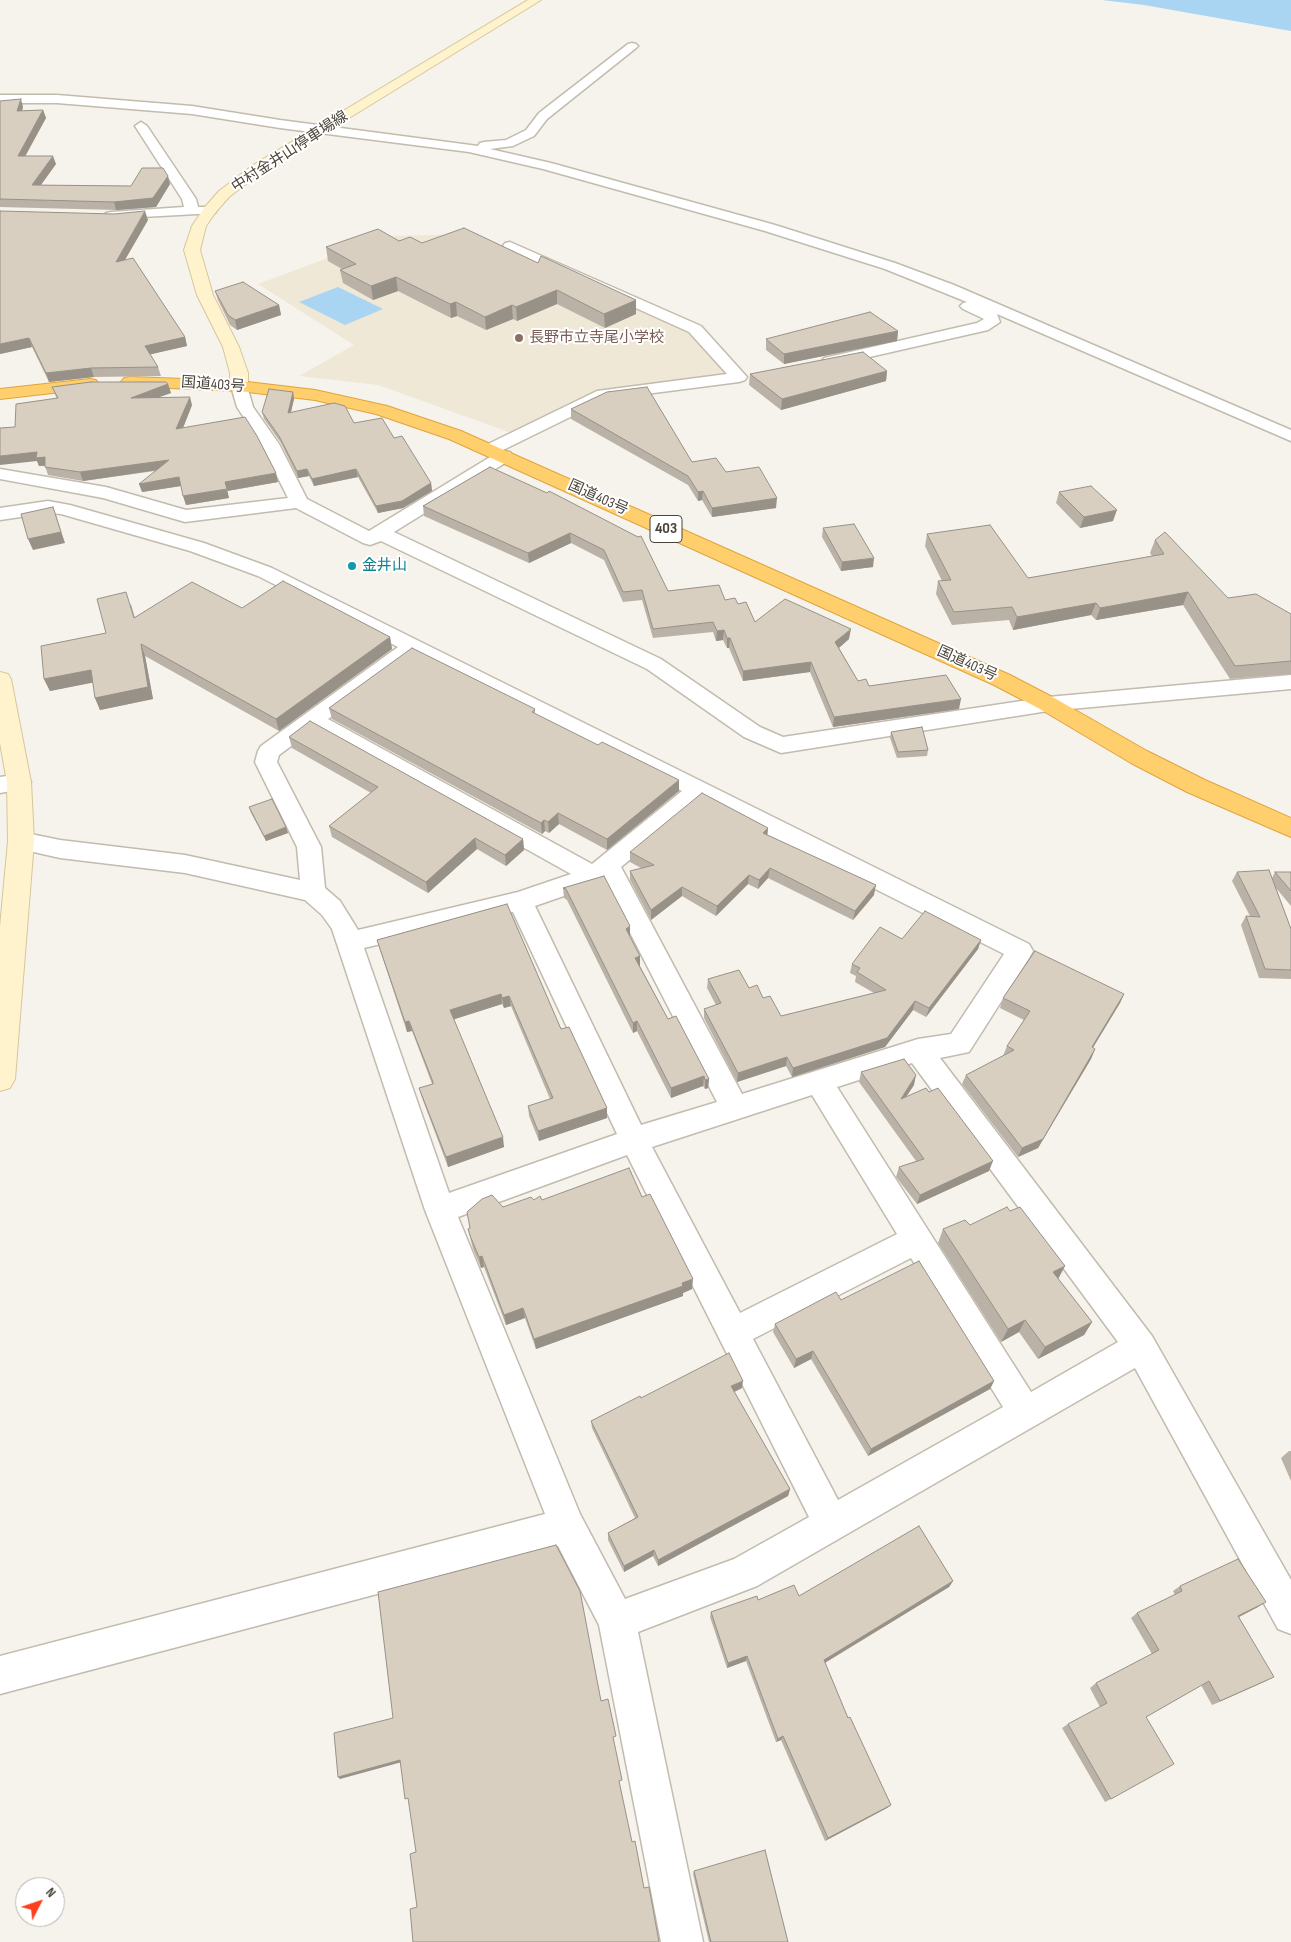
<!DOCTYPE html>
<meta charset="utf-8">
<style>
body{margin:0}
#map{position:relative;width:1291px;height:1942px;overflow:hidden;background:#f6f3ec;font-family:"Sofia Sans Condensed",sans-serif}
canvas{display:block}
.north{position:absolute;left:15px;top:1877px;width:50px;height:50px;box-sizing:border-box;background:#fff;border:1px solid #b7b4b0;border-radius:50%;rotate:49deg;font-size:14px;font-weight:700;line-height:20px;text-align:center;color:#4b4439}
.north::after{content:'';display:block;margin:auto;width:18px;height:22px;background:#fc3f1d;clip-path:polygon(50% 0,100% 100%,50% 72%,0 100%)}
</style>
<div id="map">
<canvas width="1291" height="1942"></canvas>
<div class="north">N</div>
</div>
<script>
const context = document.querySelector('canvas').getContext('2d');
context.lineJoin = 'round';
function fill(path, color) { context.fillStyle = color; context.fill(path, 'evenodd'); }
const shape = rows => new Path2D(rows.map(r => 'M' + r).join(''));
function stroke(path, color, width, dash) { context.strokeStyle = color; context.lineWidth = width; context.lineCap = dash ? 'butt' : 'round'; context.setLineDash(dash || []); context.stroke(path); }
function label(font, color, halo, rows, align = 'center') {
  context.font = font + ' "Sofia Sans Condensed","Noto Sans JP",sans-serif'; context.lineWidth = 4; context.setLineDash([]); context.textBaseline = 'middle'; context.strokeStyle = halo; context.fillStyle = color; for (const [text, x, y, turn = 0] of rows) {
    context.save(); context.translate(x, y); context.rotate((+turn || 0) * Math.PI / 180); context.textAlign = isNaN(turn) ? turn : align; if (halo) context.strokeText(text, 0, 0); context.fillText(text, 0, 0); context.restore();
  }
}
const education = shape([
 [470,234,690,330,726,372,720,379,595,392,517,435,378,385,299,376,354,345,258,284,387,236]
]);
const water = shape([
 [1102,0,1291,0,1291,31,1144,5],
 [338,287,383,309,345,325,299,302]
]);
const street = shape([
 [632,43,636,44,638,46,636,48,547,119,534,136,513,146,490,149,551,163,775,225,895,263,954,285,1291,430,1291,441,997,314,1000,322,988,330,830,366,824,364,822,361,824,358,977,323,984,319,963,309,960,306,963,303,967,302,885,269,765,231,543,169,469,152,280,128,192,114,57,103,0,103,0,95,57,95,192,106,280,120,478,146,480,143,484,142,506,140,526,130,539,113,628,44,632,43],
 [141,122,147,126,196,199,198,207,215,207,217,210,215,213,106,219,104,216,106,213,111,212,184,207,182,199,135,126,141,122],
 [510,242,701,326,747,377,745,380,739,382,607,399,501,451,510,452,513,456,510,460,394,532,661,659,760,727,783,737,1048,697,1291,675,1291,689,1048,711,781,753,744,737,647,669,381,541,370,545,363,543,296,508,185,522,103,498,0,479,0,469,106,487,186,510,288,498,261,444,237,407,231,386,233,382,239,381,245,382,247,386,253,407,279,444,307,499,369,531,495,454,484,454,481,450,484,446,597,391,727,374,689,332,505,249,503,246,505,243,510,242],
 [48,501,70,505,204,543,272,568,1029,944,1033,951,1029,958,969,1052,940,1058,1152,1336,1291,1580,1291,1634,1278,1629,1135,1368,757,1586,638,1632,703,1942,661,1942,599,1625,558,1546,0,1694,0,1656,545,1514,425,1210,332,929,322,915,305,900,185,873,60,858,12,847,9,841,12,835,21,832,60,840,185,855,300,880,297,847,255,762,258,751,261,746,398,647,258,576,190,551,61,514,48,513,0,520,0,508,48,501],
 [415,656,682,791,592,864,328,719,415,656],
 [313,730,571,874,518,892,358,930,340,901,325,888,321,847,277,762,279,755,313,730],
 [701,801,1004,954,951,1034,918,1039,742,1094,621,867,701,801],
 [604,882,717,1102,641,1125,535,906,604,882],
 [513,912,617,1134,449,1193,364,948,513,912],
 [912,1063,1118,1342,1031,1392,837,1087,912,1063],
 [812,1095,897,1234,740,1313,652,1147,812,1095],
 [627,1155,809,1517,734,1559,625,1599,580,1514,458,1217,627,1155],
 [911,1258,1003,1407,838,1500,753,1339,911,1258],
 [19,774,27,776,31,782,27,788,0,793,0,777,19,774]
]);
const secondary = shape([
 [528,0,541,0,263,171,229,197,215,213,206,226,200,250,213,295,239,347,248,373,248,386,245,390,239,391,233,390,230,386,230,373,223,347,197,295,184,250,192,226,205,207,219,191,253,165,528,0],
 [0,672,8,674,11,679,31,782,34,841,15,1079,10,1088,0,1091,0,927,8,841,7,782,0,743,0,672]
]);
const highway = shape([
 [130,377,239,381,315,390,387,406,461,431,1010,675,1056,699,1147,751,1205,780,1291,818,1291,837,1187,792,1131,763,1040,709,994,685,449,439,376,414,315,400,239,391,124,386,121,382,124,378,130,377],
 [90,379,96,380,99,384,96,388,0,399,0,389,90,379]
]);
const wall = shape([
 [0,101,23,107,22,111,43,110,46,118,25,156,56,164,41,185,131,186,170,184,156,207,116,210,0,207],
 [148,220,125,260,185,337,187,346,150,354,158,367,161,376,94,377,49,382,32,347,0,354],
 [399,241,422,243,636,314,605,328,557,304,517,321,513,319,486,330,457,316,451,318,398,291,373,300,343,283,340,270,342,269,328,261,326,247],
 [215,291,279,305,281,315,237,330,230,325,218,300],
 [898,331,897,341,784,364,766,350,766,339],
 [887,371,886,381,781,410,749,385,750,374],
 [168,384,171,393,159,397,192,405,183,428,278,482,227,491,229,498,186,505,181,486,142,492,155,471,83,481,48,475,45,466,39,466,37,461,15,427,57,399,52,387],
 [293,392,294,399,291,412,354,423,394,438,431,483,432,491,403,508,378,513,358,477,314,486,309,476,298,478,281,443,264,419,262,412],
 [571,409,692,462,726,472,776,508,712,517,702,500,698,501,688,485,571,419],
 [490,467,668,591,725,600,738,604,755,622,849,639,839,648,858,681,869,686,959,709,833,727,810,672,743,681,729,648,727,648,723,640,716,641,713,632,653,638,642,600,623,602,604,560,571,543,529,563,424,516,423,506],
 [1059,492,1113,521,1080,528,1056,503],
 [823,528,873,567,841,571,822,537],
 [927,534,1028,578,1152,556,1150,553,1155,540,1228,598,1291,614,1291,674,1230,679,1183,605,1096,620,1091,615,1013,630,1009,620,952,625,936,594,938,581,942,581,925,546],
 [131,604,135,618,242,608,390,637,392,649,279,731,145,656,153,699,100,710,95,698,93,682,50,691,44,679,106,633],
 [329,708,535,709,535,714,679,791,607,850,559,824,549,833,545,831,542,834,332,719],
 [891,732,928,750,927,756,897,758,890,738],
 [289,737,523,839,524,850,506,866,477,849,428,893,332,837,329,826,371,793,292,748],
 [249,807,286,827,288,833,266,841,251,813],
 [768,828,767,835,874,895,853,920,768,878,758,889,748,884,716,916,682,896,651,920,630,880,630,871,641,868,630,862,630,852],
 [1237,872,1272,878,1275,872,1291,872,1291,906,1276,888,1291,929,1291,979,1259,978,1241,925,1246,916,1250,916,1232,881],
 [604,876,630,937,640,956,640,966,668,1019,709,1079,708,1088,705,1089,703,1086,671,1098,637,1031,633,1033,567,900,564,898,563,888],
 [507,904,561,1029,607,1118,539,1141,529,1116,528,1106,550,1099,511,1006,504,1008,502,1004,454,1019,504,1147,448,1167,422,1098,419,1088,432,1084,412,1031,407,1032,380,950,377,940],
 [902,939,981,940,978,949,926,1017,913,1010,885,1047,792,1077,786,1066,737,1082,704,1018,704,1009,716,1005,707,988,708,979,749,988,763,998,781,1016,874,993,855,982,856,976,850,973,852,964],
 [1124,994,1120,1003,1093,1048,1095,1049,1091,1059,1038,1148,1018,1157,962,1084,966,1075,1003,1056,1007,1046,1024,1020,1000,1008,1003,998],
 [861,1072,914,1085,906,1097,989,1171,917,1204,896,1177,899,1167,916,1161,859,1082],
 [642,1197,692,1289,683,1293,683,1296,536,1349,525,1318,506,1325,484,1267,481,1268,473,1249,468,1229,503,1207,534,1200],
 [1010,1211,1065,1266,1058,1279,1092,1322,1084,1335,1038,1359,1019,1332,1001,1342,938,1243,943,1229,970,1225],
 [841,1300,994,1381,990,1389,868,1456,811,1359,794,1368,773,1332,775,1324],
 [742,1388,734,1392,790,1489,788,1496,658,1566,653,1556,624,1572,608,1540,608,1533,635,1518,592,1428,591,1421,641,1398],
 [1289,1451,1291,1451,1291,1481,1281,1458],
 [953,1581,949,1587,825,1663,848,1718,891,1805,887,1808,825,1841,781,1740,776,1742,746,1661,727,1668,710,1617,711,1612,758,1600],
 [1180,1586,1258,1607,1239,1617,1266,1681,1212,1705,1201,1685,1146,1717,1111,1799,1105,1802,1062,1728,1068,1724,1100,1707,1090,1688,1096,1683,1152,1654,1131,1618,1137,1613,1175,1595,1173,1591],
 [694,1871,788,1942,709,1942,693,1874]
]);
const shadedWall = shape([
 [21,99,23,107,20,118,17,111],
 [43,110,46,118,21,164,18,156],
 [53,156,56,164,35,193,32,185],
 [168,176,170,184,156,207,116,210,114,202],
 [145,211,148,220,119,270,116,262],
 [396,277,398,291,373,300,371,286],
 [557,290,557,304,517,321,516,307],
 [636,300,636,314,605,328,604,314],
 [456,302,457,316,451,318,450,304],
 [279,305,281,315,237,330,235,320],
 [512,305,513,319,486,330,485,317],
 [898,331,897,341,784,364,784,354],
 [185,337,187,346,148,355,145,346],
 [29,338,32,347,0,354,0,344],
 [91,368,94,377,49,382,46,373],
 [887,371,886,381,781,410,782,399],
 [168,384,171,393,134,406,131,398],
 [293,392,294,399,289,420,288,413],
 [190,397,192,405,179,438,176,429],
 [37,452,45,457,49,465,39,466,37,461,0,465,0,456],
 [169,460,171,468,83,481,80,472],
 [307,469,309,476,298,478,297,471],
 [356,469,358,477,314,486,312,479],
 [276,473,278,482,227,491,225,482],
 [179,477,181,486,142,492,139,484],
 [431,483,432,491,403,508,378,513,376,506],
 [227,489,229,498,186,505,183,496],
 [703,491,702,500,698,501,698,492],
 [777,498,776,508,712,517,712,508],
 [53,507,65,543,33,550,28,539],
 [1117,510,1113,521,1080,528,1084,517],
 [570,533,571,543,529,563,528,553],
 [874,558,873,567,841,571,842,562],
 [1188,592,1183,605,1096,620,1100,608],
 [1096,603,1091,615,1013,630,1017,617],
 [851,629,849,639,834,652,835,642],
 [724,630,723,640,716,641,717,631],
 [390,637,392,649,279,731,276,719],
 [727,638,730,638,729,648,727,648],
 [141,644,145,656,153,699,100,710,95,698],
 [811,662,810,672,743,681,743,671],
 [91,670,96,682,50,691,44,679],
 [961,699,959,709,833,727,834,717],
 [679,780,679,791,607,850,607,839],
 [558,813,559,824,549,833,548,822],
 [544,820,545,831,542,834,541,823],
 [286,827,288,833,266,841,264,836],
 [768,828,767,838,763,833],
 [475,838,477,849,428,893,426,882],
 [523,839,524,850,506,866,505,855],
 [770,868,768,878,758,889,759,880],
 [749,875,748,884,716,916,717,906],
 [876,885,874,895,853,920,855,911],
 [682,887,682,896,651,920,651,910],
 [630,926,630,937,626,929],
 [981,940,978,949,926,1017,929,1008],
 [640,956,640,966,635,968,635,958],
 [501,994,502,1004,452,1020,450,1010],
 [1124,994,1120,1003,1087,1057,1092,1047],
 [509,996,511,1006,504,1008,502,998],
 [915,1001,913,1010,885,1047,792,1077,793,1068],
 [409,1021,412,1031,407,1032,405,1022],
 [637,1021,637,1031,633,1033,633,1023],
 [1095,1049,1091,1059,1038,1148,1018,1157,1022,1148],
 [787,1057,786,1066,737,1082,738,1073],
 [916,1075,914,1085,898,1109,901,1099],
 [704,1076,703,1086,671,1098,671,1088],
 [709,1079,708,1088,705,1089,705,1080],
 [607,1108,607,1118,539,1141,538,1131],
 [503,1137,504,1147,448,1167,446,1157],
 [993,1161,989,1171,917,1204,920,1195],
 [482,1256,484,1267,481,1268,479,1257],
 [1065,1266,1058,1279,1053,1272],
 [693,1279,692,1289,683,1293,683,1296,536,1349,534,1339,682,1283],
 [523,1308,525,1318,506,1325,504,1315],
 [1025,1320,1019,1332,1001,1342,1008,1329],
 [1092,1322,1084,1335,1038,1359,1045,1347],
 [813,1351,811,1359,794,1368,796,1359],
 [743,1381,742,1388,730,1394,731,1386],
 [994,1381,990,1389,868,1456,871,1449],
 [790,1489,788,1496,658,1566,658,1560],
 [654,1550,653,1556,624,1572,624,1566],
 [953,1581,949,1587,821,1665,824,1660],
 [1266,1602,1258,1607,1231,1621,1238,1616],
 [747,1656,746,1661,727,1668,728,1663],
 [1274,1677,1266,1681,1212,1705,1220,1701],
 [783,1736,781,1740,776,1742,778,1739],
 [400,1760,402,1762,340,1779,338,1777],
 [891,1805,887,1808,825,1841,828,1838]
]);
const building = shape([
 [21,99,17,111,43,110,18,156,53,156,32,185,131,186,142,168,163,168,168,176,153,198,114,202,0,199,0,101,21,99],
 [0,211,114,214,145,211,116,262,133,258,185,337,145,346,158,367,91,368,46,373,29,338,0,344,0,211],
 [464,228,538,263,541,256,636,300,604,314,557,290,516,307,512,305,485,317,456,302,450,304,396,277,371,286,340,270,356,264,326,247,378,229,399,241,410,237,422,243,464,228],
 [243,282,279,305,235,320,228,315,215,291,243,282],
 [870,312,898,331,784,354,766,339,870,312],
 [863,352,887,371,782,399,750,374,863,352],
 [91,382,166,382,168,384,131,398,190,397,176,429,245,417,257,436,276,473,225,482,227,489,183,496,179,477,139,484,169,460,80,472,45,467,45,457,36,458,37,452,0,456,0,428,15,427,16,404,58,398,52,387,91,382],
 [647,387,692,462,716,458,726,472,759,467,777,498,712,508,703,491,698,492,688,476,571,409,607,392,647,387],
 [269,389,293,392,288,413,334,403,345,406,354,423,382,418,394,438,402,436,431,483,402,501,376,506,356,469,312,479,307,469,297,471,279,436,262,412,269,389],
 [490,467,547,493,549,491,638,537,641,536,668,591,719,585,725,600,735,598,738,604,746,602,755,622,785,599,851,629,835,642,858,681,866,679,869,686,946,675,961,699,834,717,811,662,743,671,730,638,727,638,724,630,717,631,713,622,653,629,642,590,623,592,604,550,570,533,528,553,423,506,490,467],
 [1091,486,1117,510,1084,517,1059,492,1091,486],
 [53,507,61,532,28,539,21,514,53,507],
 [854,524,874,558,842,562,823,528,854,524],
 [990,525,1028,578,1164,554,1155,540,1165,532,1228,598,1256,594,1291,614,1291,661,1235,666,1188,592,1100,608,1096,603,1017,617,1012,607,954,612,938,581,951,580,927,534,990,525],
 [283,581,390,637,276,719,141,644,148,687,95,698,91,670,44,679,41,646,106,633,97,599,126,592,134,618,192,582,242,608,283,581],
 [412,648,535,709,532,712,598,745,602,742,679,780,607,839,558,813,548,822,544,820,541,823,329,708,412,648],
 [310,721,523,839,505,855,475,838,426,882,329,826,378,787,289,737,310,721],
 [922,727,928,750,898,752,891,732,922,727],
 [702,793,768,828,763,833,876,885,855,911,770,868,759,880,749,875,717,906,682,887,651,910,630,871,654,865,630,852,702,793],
 [272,799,286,827,264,836,249,807,272,799],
 [1269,870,1291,929,1291,970,1265,969,1246,916,1260,917,1237,872,1269,870],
 [1275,872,1291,872,1291,891,1275,872],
 [604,876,630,926,626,929,640,956,635,958,668,1019,676,1016,709,1079,705,1080,704,1076,671,1088,637,1021,633,1023,566,889,563,888,604,876],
 [507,904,561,1029,569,1027,607,1108,538,1131,528,1106,553,1098,509,996,502,998,501,994,450,1010,503,1137,446,1157,419,1088,433,1084,433,1082,409,1021,405,1022,377,940,507,904],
 [925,911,981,940,929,1008,915,1001,887,1038,793,1068,787,1057,738,1073,704,1009,721,1003,708,979,739,970,749,988,757,985,763,998,770,996,781,1016,886,990,857,972,860,968,852,964,880,927,902,939,925,911],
 [1035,951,1124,994,1092,1047,1095,1049,1043,1139,1022,1148,966,1075,1014,1050,1007,1046,1030,1011,1003,998,1035,951],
 [904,1059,916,1075,901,1099,926,1088,929,1092,938,1088,993,1161,920,1195,899,1167,924,1159,861,1072,904,1059],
 [629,1168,642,1197,650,1194,693,1279,682,1283,683,1286,534,1339,523,1308,504,1315,482,1256,479,1257,471,1238,468,1229,470,1228,467,1212,482,1199,492,1195,503,1207,531,1197,534,1200,540,1196,542,1200,629,1168],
 [1007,1207,1010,1211,1020,1207,1065,1266,1053,1272,1092,1322,1045,1347,1025,1320,1008,1329,943,1229,965,1220,970,1225,1007,1207],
 [919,1261,994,1381,871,1449,813,1351,796,1359,775,1324,836,1292,841,1300,919,1261],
 [729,1353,743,1381,731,1386,790,1489,658,1560,654,1550,624,1566,608,1533,638,1517,591,1421,640,1396,641,1398,729,1353],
 [919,1526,953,1581,824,1660,848,1718,850,1717,891,1805,828,1838,783,1736,778,1739,747,1656,728,1663,711,1612,757,1596,758,1600,794,1585,799,1596,919,1526],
 [556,1545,580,1591,601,1701,608,1699,616,1736,613,1737,622,1780,619,1781,632,1842,635,1841,644,1888,649,1887,659,1942,413,1942,410,1909,417,1907,410,1854,416,1852,408,1798,405,1799,400,1760,338,1777,334,1733,393,1718,378,1592,556,1545],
 [1238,1559,1266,1602,1238,1616,1274,1677,1220,1701,1209,1681,1146,1717,1174,1764,1111,1799,1068,1724,1107,1703,1096,1683,1159,1650,1137,1613,1182,1591,1180,1586,1238,1559],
 [765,1850,788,1942,711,1942,694,1871,765,1850]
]);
const markers = [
 [519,338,5,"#8d6e63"],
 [352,566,5,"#0f9aa8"]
];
const farStreetnames = [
 ["中村金井山停車場線",290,152,-33],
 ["国道403号",213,385,4],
 ["国道403号",598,498,24],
 ["国道403号",967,664,24]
];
const farEducationnames = [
 ["長野市立寺尾小学校",529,338]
];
const farCulturenames = [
 ["金井山",362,566]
];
const shields = [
 [666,529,32]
];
const shieldNames = [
 ["403",666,529]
];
fill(education, '#efe8d6');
fill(water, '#a9d4f2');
stroke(street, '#c2bbae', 3);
stroke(secondary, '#d6c79b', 2);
stroke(highway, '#e0a43c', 2);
fill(street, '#fff');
fill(secondary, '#fff3cd');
fill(highway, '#ffcf6e');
fill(wall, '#bab2a6');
fill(shadedWall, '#979187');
fill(building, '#d8cfc1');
stroke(building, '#979187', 1);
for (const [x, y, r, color] of markers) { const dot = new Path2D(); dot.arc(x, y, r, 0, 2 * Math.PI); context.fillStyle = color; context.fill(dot); stroke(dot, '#fff', 2); }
label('15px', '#4b4439', '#fff', farStreetnames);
label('15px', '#785e54', '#fff', farEducationnames, 'left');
label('15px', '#0d838f', '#fff', farCulturenames, 'left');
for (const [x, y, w] of shields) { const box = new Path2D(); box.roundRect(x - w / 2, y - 13.5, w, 27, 4); context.fillStyle = '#fff'; context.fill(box); stroke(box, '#4b4439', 1); }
label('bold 16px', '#4b4439', null, shieldNames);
</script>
